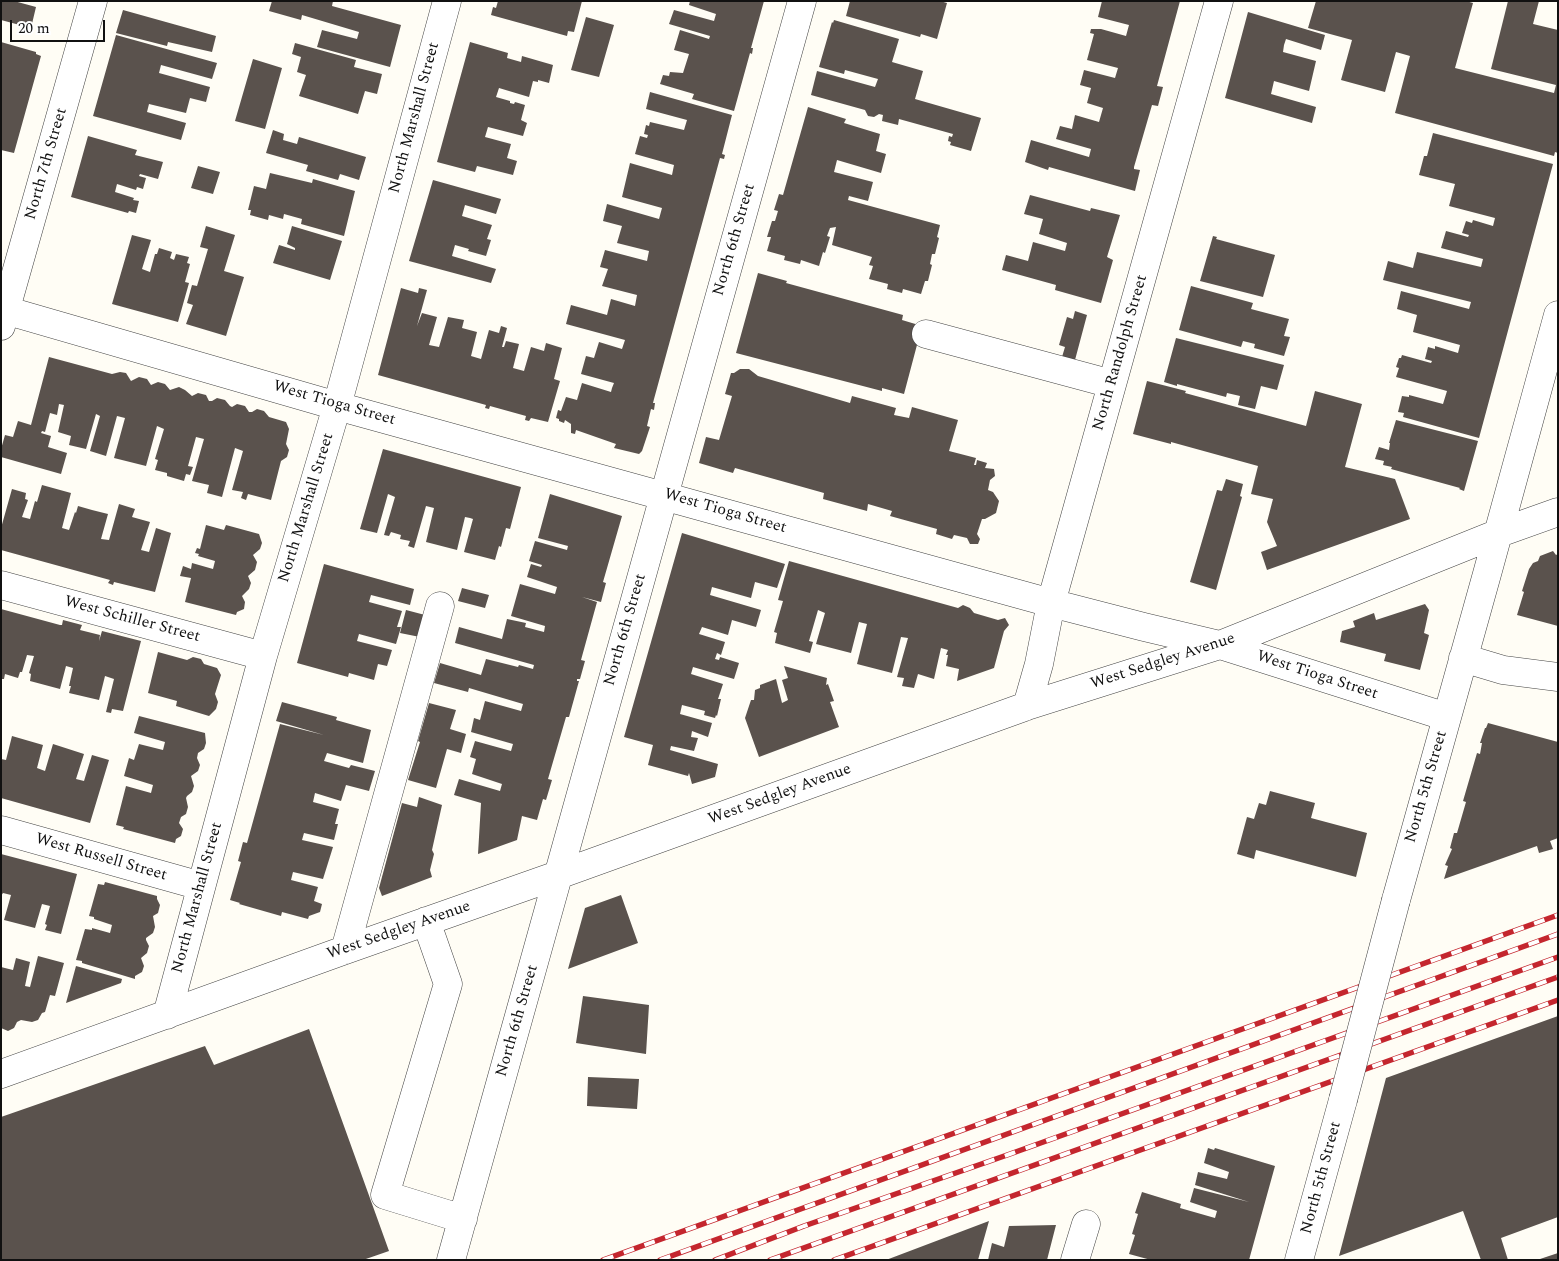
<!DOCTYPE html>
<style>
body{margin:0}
#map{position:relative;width:1559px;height:1261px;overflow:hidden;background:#fffdf5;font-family:Spectral,serif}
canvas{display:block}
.frame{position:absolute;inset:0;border:2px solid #111;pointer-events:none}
.scale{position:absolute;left:10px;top:20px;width:95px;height:22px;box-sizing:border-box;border:2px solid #111;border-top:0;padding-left:6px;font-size:15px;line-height:18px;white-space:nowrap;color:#111;-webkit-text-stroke:4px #fff;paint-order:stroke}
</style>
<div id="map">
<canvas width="1559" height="1261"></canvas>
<div class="frame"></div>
<div class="scale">20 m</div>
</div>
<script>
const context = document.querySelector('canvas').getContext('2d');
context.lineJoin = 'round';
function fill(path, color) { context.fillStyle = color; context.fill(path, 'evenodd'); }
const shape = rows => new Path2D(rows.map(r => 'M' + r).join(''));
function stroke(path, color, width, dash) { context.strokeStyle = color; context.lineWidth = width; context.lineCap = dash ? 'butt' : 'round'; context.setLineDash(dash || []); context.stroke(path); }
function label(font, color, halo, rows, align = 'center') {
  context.font = font + ' Spectral,serif'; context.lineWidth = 5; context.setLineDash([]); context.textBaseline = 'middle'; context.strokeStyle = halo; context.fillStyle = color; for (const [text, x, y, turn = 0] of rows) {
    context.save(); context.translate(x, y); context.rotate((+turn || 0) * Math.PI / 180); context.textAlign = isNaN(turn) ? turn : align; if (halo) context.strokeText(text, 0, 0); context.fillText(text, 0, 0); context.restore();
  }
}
const building = shape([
 [1,1,14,1,36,7,31,28,1,20],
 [272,1,333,1,332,6,401,25,390,67,317,47,322,30,357,39,359,32,302,15,301,20,269,11],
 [498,1,582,1,574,32,568,31,567,36,491,15,493,7,496,8],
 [690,1,764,1,751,48,753,48,752,54,750,53,734,111,692,99,694,94,660,84,663,75,669,76,670,72,683,73,689,54,674,50,680,30,709,39,710,36,669,24,674,10,714,21,716,14,689,5],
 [850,1,940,1,947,3,937,39,921,34,920,37,846,16],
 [1102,1,1180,1,1157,86,1163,87,1158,106,1152,105,1134,167,1134,169,1140,170,1135,191,1049,167,1048,170,1025,162,1031,140,1089,157,1091,149,1056,139,1060,126,1072,129,1075,115,1099,122,1103,108,1087,103,1091,88,1080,85,1084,70,1115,78,1118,68,1087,60,1094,34,1090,33,1091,29,1101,29,1126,36,1129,25,1098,17],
 [1316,1,1466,1,1473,3,1455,68,1554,93,1556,85,1491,69,1508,1,1539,1,1533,24,1558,30,1558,153,1555,152,1554,156,1395,113,1410,56,1396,52,1385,92,1341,80,1352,40,1308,28],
 [123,10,216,36,212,52,168,42,167,46,116,33],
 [1248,12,1325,35,1321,50,1286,39,1284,45,1283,52,1316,61,1309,91,1274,81,1271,94,1316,107,1312,123,1225,98],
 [586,17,614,25,599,77,571,70],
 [834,20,899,39,892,62,923,71,915,99,981,118,971,151,950,145,951,142,948,141,949,136,952,137,953,134,899,119,898,125,882,121,883,115,879,114,874,117,868,116,865,110,811,95,817,71,875,87,878,79,845,70,844,74,819,67,832,22,833,23],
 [116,35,217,63,212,79,161,65,159,73,210,87,206,102,190,98,186,113,149,104,147,112,186,123,181,140,93,116],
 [1,42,36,52,36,54,41,56,14,153,1,150],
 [470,42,508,53,507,58,521,62,522,56,553,65,549,83,538,80,538,82,533,81,529,97,499,88,496,97,510,101,510,103,514,104,515,102,525,105,521,120,527,123,523,136,488,127,485,137,511,144,507,158,517,161,513,175,477,166,475,172,437,162],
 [295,43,356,60,354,67,382,74,377,94,365,91,358,114,299,96,306,75,297,72,301,57,292,54],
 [253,59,282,68,265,129,235,121],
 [650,92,732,115,722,154,725,155,724,159,720,158,654,399,653,403,655,403,654,410,651,409,647,426,650,427,642,451,639,454,614,448,616,444,576,430,575,434,571,433,571,424,565,420,564,423,559,421,559,419,556,418,558,410,561,411,566,397,577,400,582,383,611,392,612,388,614,383,581,374,586,356,594,358,599,342,622,349,625,340,566,324,571,305,607,315,611,299,635,306,637,295,602,286,608,269,600,267,605,250,647,261,649,251,617,243,622,226,603,221,607,204,659,219,662,208,622,197,630,163,672,175,674,165,635,154,640,136,647,138,648,135,644,134,646,125,649,126,650,122,684,130,687,120,646,109],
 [808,107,846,119,844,123,880,134,876,151,886,154,881,173,837,160,834,172,873,182,868,201,849,196,848,200,940,225,937,237,939,238,935,254,932,254,930,264,932,265,928,281,925,281,921,294,903,289,902,293,887,289,888,284,869,279,873,266,869,265,872,257,832,245,836,227,830,228,827,236,830,237,825,253,823,252,819,266,801,260,800,264,784,260,785,256,767,251,771,237,767,237,772,221,775,221,778,211,774,210,779,194,783,195],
 [273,130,284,134,283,140,297,144,299,137,366,157,359,180,340,174,338,180,306,171,308,165,266,153],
 [1433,133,1553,164,1479,438,1403,417,1404,413,1398,412,1402,396,1409,397,1409,395,1443,404,1447,391,1396,377,1399,368,1396,367,1399,358,1401,358,1402,355,1431,363,1432,361,1425,359,1428,347,1435,349,1435,346,1458,353,1460,345,1413,332,1417,315,1397,309,1401,291,1469,309,1471,302,1383,280,1388,261,1413,268,1417,252,1481,267,1483,259,1441,248,1446,231,1468,237,1469,235,1462,233,1466,221,1472,223,1473,220,1493,226,1495,218,1449,206,1455,184,1419,175,1424,156,1427,156],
 [88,136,137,150,135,155,163,162,158,179,140,174,139,176,146,178,143,189,137,187,136,190,117,184,115,192,134,198,133,200,139,201,136,213,129,211,128,213,71,197],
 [198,166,220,172,213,194,191,188],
 [270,173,312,183,313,179,355,191,344,236,301,224,302,219,284,214,283,219,269,215,268,220,250,215,251,210,248,210,254,186,266,189],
 [433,180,501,199,496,214,465,205,462,216,492,225,487,239,491,240,486,256,468,251,469,249,455,245,452,256,496,269,491,283,409,261],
 [1030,195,1090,211,1091,208,1120,215,1107,257,1113,260,1101,303,1055,290,1056,285,1002,270,1006,255,1028,261,1033,242,1065,251,1067,243,1039,234,1043,219,1024,214],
 [206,226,235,235,224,271,244,277,226,336,186,324,193,305,187,303,192,285,197,286,208,249,200,247],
 [292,226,342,241,330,280,273,263,279,245,295,250,295,248,287,244],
 [132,235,151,240,142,269,150,272,155,254,157,254,159,248,172,252,170,258,174,260,176,254,189,257,187,263,190,264,185,282,189,283,178,322,112,304],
 [1213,236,1217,237,1216,239,1275,255,1263,297,1200,281],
 [758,273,787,281,786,283,903,315,902,320,922,326,904,394,882,388,882,391,736,353],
 [1191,286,1253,303,1251,309,1289,319,1284,336,1290,337,1284,356,1254,348,1255,344,1243,341,1241,347,1179,330],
 [401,288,418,293,419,288,427,290,417,326,422,313,437,317,429,345,439,347,448,317,464,320,462,328,477,332,471,356,481,359,489,330,499,333,501,326,507,328,502,347,504,347,506,341,519,344,513,368,524,371,531,347,544,351,546,343,562,348,554,379,560,381,548,422,531,418,529,421,525,420,526,416,490,406,489,409,485,408,486,405,378,375],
 [1075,311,1087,315,1075,360,1062,357,1065,347,1059,345,1067,317,1073,319],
 [1176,338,1284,365,1277,390,1261,386,1255,409,1238,405,1240,396,1227,393,1226,397,1177,384,1177,386,1164,382],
 [49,357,112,374,120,372,126,373,131,381,139,377,147,379,151,385,158,382,165,384,170,390,179,387,185,390,192,396,198,393,206,395,209,401,212,401,217,398,225,400,230,406,232,407,237,404,245,406,249,412,252,412,257,409,264,411,269,417,286,422,289,429,286,444,289,450,287,457,281,461,271,500,248,494,246,500,241,498,243,492,232,490,243,451,235,448,222,497,207,493,209,485,192,481,204,439,196,437,188,466,193,467,190,475,186,474,184,481,167,476,167,473,155,470,158,460,155,459,164,429,157,426,146,466,114,458,125,418,117,416,106,456,90,451,100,416,96,414,86,449,69,445,71,436,58,432,64,405,59,404,57,415,50,413,45,432,42,431,41,433,51,436,48,447,67,453,61,474,1,457,1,449,5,435,13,437,18,421,31,425],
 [740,369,749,369,758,376,850,403,852,396,896,408,894,415,909,418,912,407,958,420,949,451,976,458,974,465,976,465,977,460,987,463,985,468,994,469,995,476,990,480,988,490,993,492,999,501,996,513,985,519,982,519,977,534,980,539,978,544,970,544,967,538,954,535,952,539,936,534,937,529,890,516,892,511,868,504,867,511,823,499,824,493,735,468,733,473,699,463,706,437,719,440,732,396,725,394,731,373,734,373],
 [1147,381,1186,391,1185,393,1306,426,1315,391,1362,404,1345,467,1395,479,1410,519,1267,570,1261,552,1277,546,1267,522,1273,499,1251,494,1258,466,1171,442,1171,444,1133,434],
 [1396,420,1478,441,1464,491,1459,489,1460,488,1391,469,1392,467,1383,465,1384,461,1375,459,1379,447,1389,450,1390,443,1389,443],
 [383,449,521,487,510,529,506,528,501,547,499,546,495,560,464,552,473,519,470,518,465,517,457,550,426,542,434,508,426,506,414,548,408,546,410,541,400,539,401,535,391,532,389,536,384,535,395,497,388,494,377,533,360,529],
 [1226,479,1243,484,1240,496,1242,497,1216,590,1190,582,1217,490,1222,491],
 [42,485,71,493,62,528,69,530,75,512,76,513,78,506,92,510,108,514,101,539,109,540,119,504,135,509,132,517,150,522,141,550,149,552,156,528,171,533,155,592,114,582,113,585,108,583,110,580,1,550,1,528,12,489,26,493,25,499,28,500,22,517,30,519,35,501,37,502],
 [550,494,622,516,603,582,606,583,601,602,582,597,597,602,581,660,585,661,580,679,577,679,577,681,579,681,569,717,566,717,548,779,552,780,546,800,543,799,537,820,522,816,517,840,478,854,481,803,454,795,459,779,500,791,502,784,472,774,476,759,470,757,475,741,511,751,513,744,471,732,474,718,480,720,485,701,521,711,523,704,469,688,468,692,434,683,440,663,481,675,486,659,518,667,519,665,533,669,534,665,455,643,459,627,502,639,507,619,526,623,525,627,544,632,545,626,511,616,520,584,555,594,557,587,527,577,531,564,541,567,542,565,529,561,535,541,567,550,568,546,538,538],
 [206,525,224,530,226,525,259,534,262,543,260,549,253,555,257,562,255,570,248,576,251,583,249,589,242,596,245,602,244,609,237,612,236,615,185,602,191,578,180,576,183,566,191,569,192,563,213,569,215,561,198,556,199,554,195,553,197,548,200,549],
 [682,533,785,564,777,588,755,582,751,598,712,587,710,595,761,610,756,627,732,620,728,635,702,627,699,634,725,642,721,655,717,653,715,659,719,660,720,657,739,663,734,679,693,667,691,674,723,684,718,699,721,699,717,716,716,715,715,718,704,715,705,711,682,705,680,714,712,723,708,737,692,731,691,737,698,738,694,751,671,746,670,750,718,764,715,777,692,784,689,773,688,776,648,765,653,745,624,737],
 [1553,551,1556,555,1558,554,1558,626,1517,615,1524,592,1522,591,1529,569,1533,563,1538,561,1540,556],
 [789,561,958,608,963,605,970,608,974,613,998,620,1005,618,1009,625,1004,631,994,668,957,681,959,669,946,666,948,655,946,655,948,650,941,648,934,679,918,674,914,688,902,686,904,678,897,677,908,638,901,637,892,673,857,664,867,624,859,622,851,653,816,644,825,613,818,610,809,641,813,642,810,653,775,643,777,633,774,632,783,601,778,600],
 [324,564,414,589,410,605,371,595,369,602,402,611,397,627,401,627,396,644,359,634,357,641,392,650,387,666,378,664,374,680,349,673,348,677,297,663],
 [462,588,489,595,485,608,458,601],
 [1425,604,1429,610,1424,633,1429,635,1420,670,1384,661,1386,654,1340,642,1342,631,1355,627,1353,621,1374,613,1376,620],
 [1,609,60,625,62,625,63,620,82,625,80,630,100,635,99,641,102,631,141,641,123,711,112,709,111,713,106,712,114,679,105,676,99,700,69,693,71,686,69,686,73,668,66,666,60,689,30,681,31,674,29,673,34,656,27,655,22,672,20,672,18,678,5,674,4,679,1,679],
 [406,610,425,615,420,637,400,633],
 [158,652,187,660,193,657,201,659,204,664,217,668,221,675,215,694,218,702,216,709,209,716,176,706,177,701,148,693],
 [784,666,827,678,826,685,828,684,834,701,830,702,839,727,759,757,745,718,751,700,754,700,755,690,760,688,760,685,776,679,782,703,788,700,782,680,788,678],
 [282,702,337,717,336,720,371,730,363,763,327,753,324,761,349,768,351,765,375,771,369,791,346,785,341,801,315,793,313,802,339,809,335,824,338,824,334,840,304,833,302,840,333,847,323,879,293,872,291,880,318,887,314,901,322,904,320,912,309,916,308,919,282,912,281,916,239,904,240,903,230,900,241,862,238,861,243,842,247,843,280,724,324,735,276,721],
 [429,703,456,710,450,729,466,734,461,753,447,749,436,788,408,780,420,742,418,741],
 [139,716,205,733,206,743,204,749,198,753,197,758,200,765,198,771,191,776,194,786,192,792,187,796,186,798,188,807,186,814,181,817,179,823,183,829,181,836,176,839,175,843,123,829,124,827,116,825,126,786,151,793,153,785,124,776,129,758,134,760,139,744,163,750,165,742,134,733],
 [1488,723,1558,742,1558,838,1550,841,1553,849,1539,853,1537,846,1444,879,1448,866,1445,865,1452,849,1450,848,1454,833,1457,833,1466,802,1463,801,1477,753,1480,754,1482,743,1480,743,1485,728,1486,728],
 [12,736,43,745,37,768,45,771,53,744,84,754,76,779,84,781,92,755,109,760,90,823,1,798,1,759,6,760],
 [1270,791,1315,803,1311,818,1367,833,1356,877,1256,850,1254,859,1237,854,1247,817,1254,819,1259,803,1266,805],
 [419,797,442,805,432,850,434,854,430,870,432,877,382,896,379,888,402,803,417,807],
 [1,854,77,874,61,934,45,930,47,925,45,924,50,906,42,904,35,928,4,920,11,895,3,893,1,896],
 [105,882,157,896,157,899,160,905,158,913,153,916,155,927,153,933,146,938,146,940,149,946,147,953,141,958,144,966,142,972,135,976,135,979,82,963,82,961,76,960,85,929,92,930,92,928,110,933,112,925,94,919,94,917,89,916,98,884,104,885],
 [621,895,638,943,568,969,585,908],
 [38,956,64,963,55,996,50,995,45,1012,42,1013,38,1020,32,1022,21,1020,17,1022,14,1028,8,1031,1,1028,1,967,13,970,16,958,30,962,25,986,30,987],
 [76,966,122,979,121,983,66,1003],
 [583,996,649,1005,646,1054,576,1043],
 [1558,1016,1558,1217,1501,1238,1508,1260,1481,1260,1463,1211,1339,1256,1386,1078],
 [309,1029,389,1251,363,1260,1,1260,1,1117,205,1046,214,1065],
 [588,1077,639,1079,637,1109,587,1106],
 [1208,1148,1214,1150,1215,1148,1275,1166,1249,1260,1151,1260,1129,1254,1135,1235,1132,1234,1138,1214,1135,1213,1142,1192,1181,1204,1180,1208,1215,1218,1217,1211,1190,1202,1194,1188,1249,1202,1195,1185,1198,1172,1227,1179,1229,1172,1204,1163],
 [989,1221,978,1260,886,1260],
 [1056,1225,1047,1260,988,1260,992,1243,1004,1247,1009,1226],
 [1558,1253,1558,1260,1540,1260,1540,1259]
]);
const minor = shape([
 [1,309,337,406,1051,603,1144,627,1220,645,1447,717],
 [1,326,93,1],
 [926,334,1112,384],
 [1,585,263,656],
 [1463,658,1503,670,1558,677],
 [1027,706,1039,664,1051,603,1219,1],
 [1,830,201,886],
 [1396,900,1487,574,1558,315],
 [426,921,448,984,385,1195,463,1219],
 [345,950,440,606],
 [167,1015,263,656,337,406,447,1],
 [1,1074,345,950,558,875,1027,706,1220,645,1499,533,1558,512],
 [451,1260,802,1],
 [1075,1260,1086,1224],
 [1299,1260,1343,1100]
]);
const rail = shape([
 [603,1260,1558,915],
 [660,1260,1558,934],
 [715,1260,804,1226,1010,1154,1558,957],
 [770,1260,1558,977],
 [834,1260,1558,1000]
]);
const minorBridge = shape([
 [1343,1100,1396,900]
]);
const streetNames = [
 ["North Marshall Street",415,118,-75],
 ["North 7th Street",47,164,-74],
 ["North 6th Street",735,240,-74],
 ["North Randolph Street",1121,353,-74],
 ["West Tioga Street",334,404,16],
 ["North Marshall Street",307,508,-73],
 ["West Tioga Street",725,512,16],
 ["West Schiller Street",132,620,15],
 ["North 6th Street",626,630,-74],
 ["West Sedgley Avenue",1163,662,-18],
 ["West Tioga Street",1317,676,18],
 ["North 5th Street",1427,787,-74],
 ["West Sedgley Avenue",780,795,-20],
 ["West Russell Street",101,858,16],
 ["North Marshall Street",198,898,-75],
 ["West Sedgley Avenue",399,931,-19],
 ["North 6th Street",518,1021,-74],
 ["North 5th Street",1322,1178,-75]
];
fill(building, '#5a524d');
stroke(minor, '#444', 29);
stroke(minor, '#fff', 28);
stroke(rail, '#c4262e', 5.5);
stroke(rail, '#fff', 4, [11]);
stroke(minorBridge, '#444', 29, []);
stroke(minorBridge, '#fff', 28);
label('16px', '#111', '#fff', streetNames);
</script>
